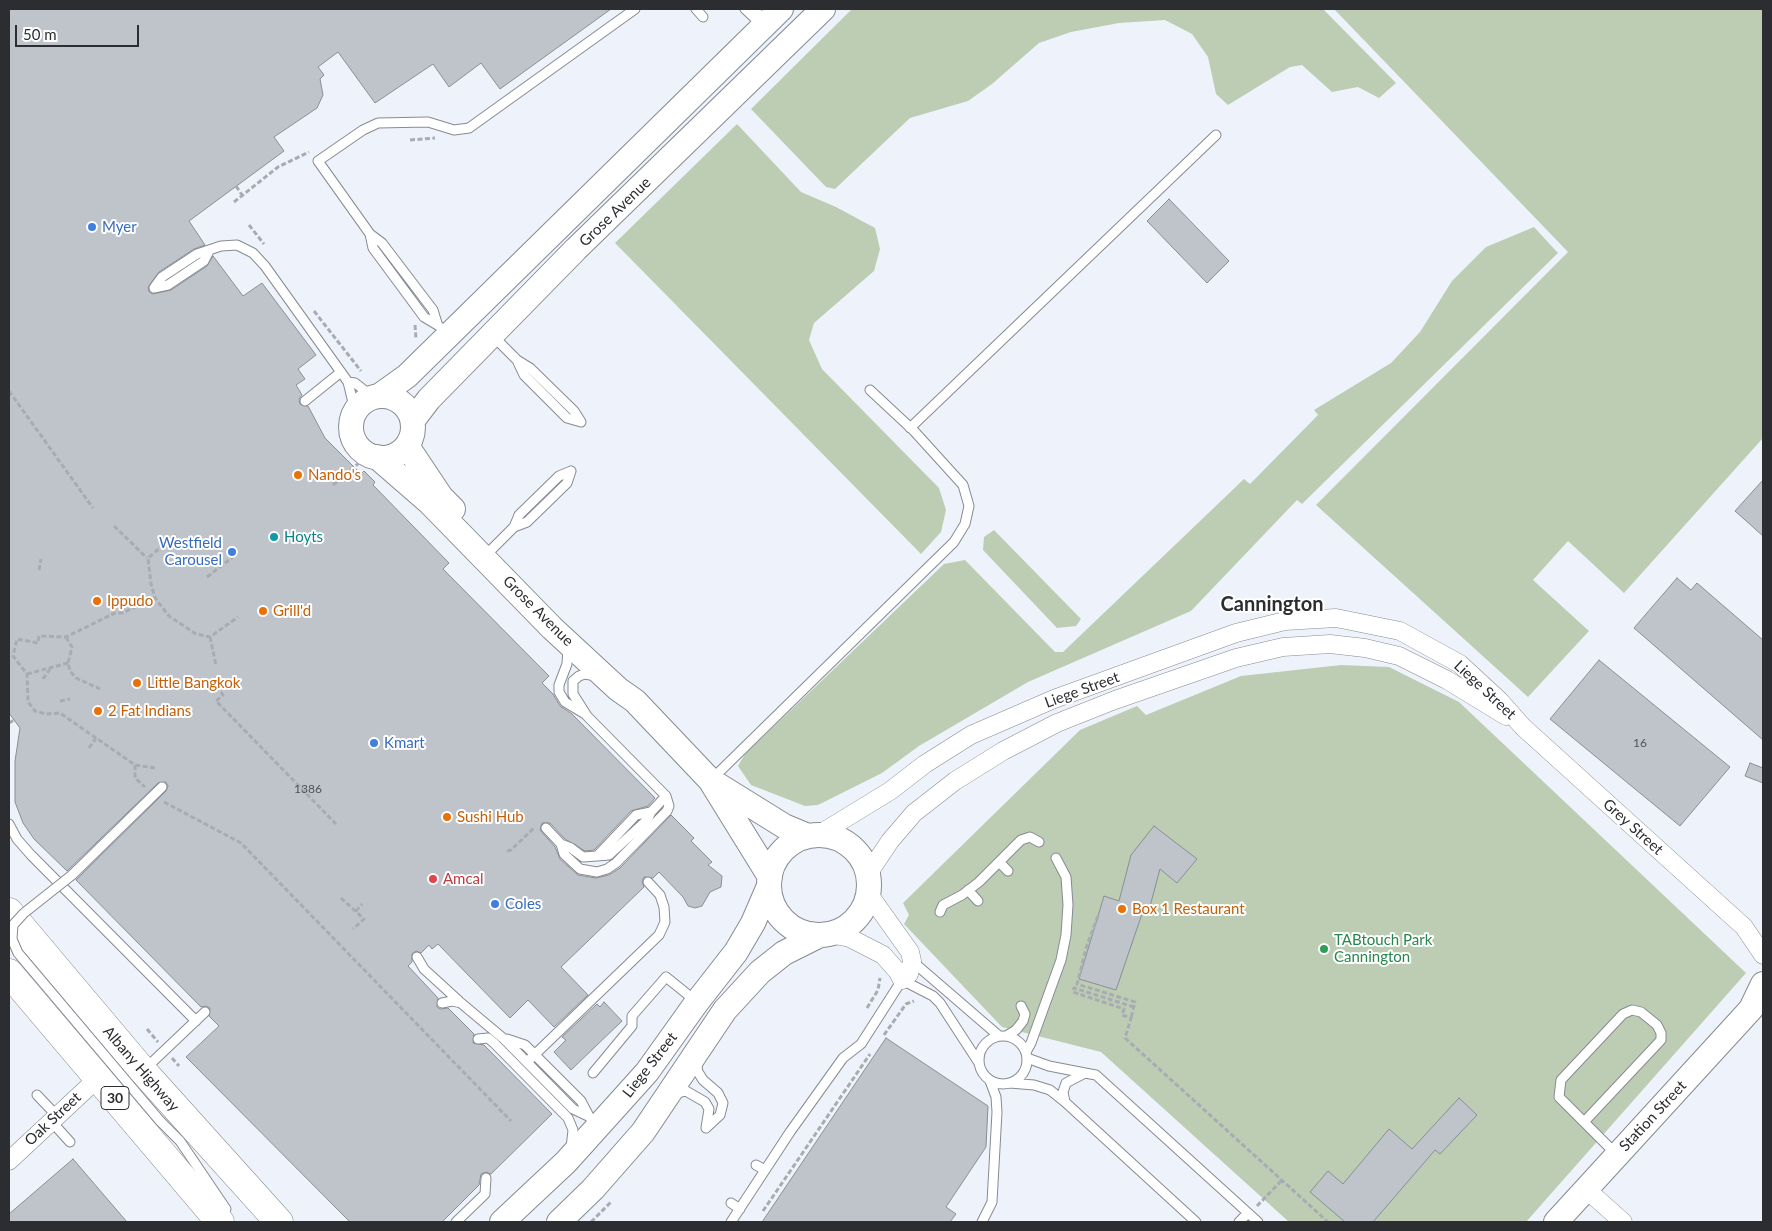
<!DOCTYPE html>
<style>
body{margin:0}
#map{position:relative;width:1772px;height:1231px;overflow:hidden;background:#eef3fb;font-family:Lato,sans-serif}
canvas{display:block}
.frame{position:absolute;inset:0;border:10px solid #2b2d30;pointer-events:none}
.scale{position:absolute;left:15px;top:25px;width:124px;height:22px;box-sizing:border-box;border:2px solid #2b2d30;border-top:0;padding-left:6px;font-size:15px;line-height:18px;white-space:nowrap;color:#2b2d30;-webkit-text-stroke:4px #fff;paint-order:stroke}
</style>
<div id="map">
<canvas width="1772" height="1231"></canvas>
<div class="frame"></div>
<div class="scale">50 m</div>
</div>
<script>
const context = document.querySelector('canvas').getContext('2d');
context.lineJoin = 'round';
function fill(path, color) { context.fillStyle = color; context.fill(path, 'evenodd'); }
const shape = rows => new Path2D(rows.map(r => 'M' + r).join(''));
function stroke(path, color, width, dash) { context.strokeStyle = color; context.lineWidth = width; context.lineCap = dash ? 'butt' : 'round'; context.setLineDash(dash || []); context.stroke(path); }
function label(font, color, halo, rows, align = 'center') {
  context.font = font + ' Lato,sans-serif'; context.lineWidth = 4; context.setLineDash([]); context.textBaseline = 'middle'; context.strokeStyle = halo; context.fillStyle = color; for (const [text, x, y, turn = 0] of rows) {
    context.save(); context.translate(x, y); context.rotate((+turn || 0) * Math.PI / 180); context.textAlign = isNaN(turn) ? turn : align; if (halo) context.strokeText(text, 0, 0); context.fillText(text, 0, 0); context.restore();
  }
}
const green = shape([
 [852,9,1323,9,1396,83,1379,98,1358,87,1332,92,1302,65,1290,67,1228,105,1216,94,1208,57,1192,34,1165,20,1119,23,1071,32,1039,43,992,84,968,101,910,118,835,189,826,187,751,109],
 [1334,9,1763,9,1763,438,1624,593,1568,541,1533,580,1589,631,1528,697,1316,505,1568,252],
 [737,124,801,192,836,207,875,228,880,249,874,271,814,323,809,340,822,369,939,488,946,510,941,532,921,554,615,243],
 [1534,227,1558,253,1302,504,1297,500,1191,611,1028,682,919,746,882,773,818,805,805,806,751,785,738,766,745,754,944,564,965,560,1055,652,1063,652,1244,479,1250,484,1318,415,1314,410,1391,363,1420,332,1452,281,1486,247],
 [994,530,1081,619,1076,626,1057,628,983,550,984,537],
 [1341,665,1389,667,1459,702,1746,973,1526,1222,1289,1222,1101,1052,1002,1027,904,924,909,915,903,903,1080,730,1137,706,1146,715,1241,676]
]);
const building = shape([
 [9,9,611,9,500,89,481,63,449,87,433,64,375,103,338,52,318,67,324,75,320,79,323,95,317,108,274,137,284,151,189,221,205,245,194,249,159,272,148,287,149,292,153,294,171,290,207,266,213,256,243,296,262,283,316,355,298,369,305,379,296,385,302,395,299,399,300,404,308,406,325,438,361,474,364,471,375,482,373,485,449,563,443,569,549,676,542,683,553,694,560,706,572,714,655,798,648,806,631,811,594,850,585,851,565,839,550,823,542,823,540,830,555,847,560,859,578,875,596,878,609,875,620,868,671,815,694,838,691,841,712,862,708,865,722,876,721,887,710,892,702,906,695,908,688,906,683,897,659,872,653,878,644,877,642,881,644,887,561,967,588,995,554,1027,528,1000,510,1018,438,944,432,949,429,945,421,953,416,951,412,954,412,962,408,966,438,998,437,1007,440,1009,448,1008,474,1034,473,1043,484,1045,552,1114,491,1174,486,1172,481,1174,479,1185,442,1222,350,1222,186,1057,219,1026,209,1016,210,1008,206,1006,201,1007,76,880,166,791,168,786,166,782,158,783,67,871,34,839,23,823,15,802,15,761,20,728,9,713,9,9],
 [1169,199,1229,261,1207,283,1147,221,1169,199],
 [1763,480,1763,536,1735,511,1763,480],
 [1677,578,1691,590,1697,583,1763,640,1763,740,1634,628,1677,578],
 [1599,660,1730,767,1680,826,1550,719,1599,660],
 [1750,763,1763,768,1763,783,1745,776,1750,763],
 [1154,826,1197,859,1177,883,1160,869,1149,910,1144,908,1116,990,1079,979,1104,896,1119,901,1131,855,1154,826],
 [604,1002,622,1021,571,1070,554,1052,566,1040,562,1037,597,1004,600,1007,604,1002],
 [886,1038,988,1106,986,1147,946,1207,956,1214,950,1222,762,1222,886,1038],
 [1459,1098,1477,1115,1440,1154,1435,1150,1373,1222,1345,1222,1310,1192,1328,1171,1343,1184,1389,1129,1412,1149,1459,1098],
 [73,1159,127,1222,9,1222,9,1214,73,1159]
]);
const path = shape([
 [410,140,435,138],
 [236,186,242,195],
 [234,202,278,167,309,152],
 [249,225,264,244],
 [314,311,361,371],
 [415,325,416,339],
 [9,391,93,508],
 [333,485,360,462],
 [114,526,147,558],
 [176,535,148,558,151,584,155,598,169,616,196,634,210,637,238,617],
 [39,570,41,559],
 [207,577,233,557],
 [66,637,72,647,68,663,70,671,76,678,100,689],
 [210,637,216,665],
 [27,674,68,663],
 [43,679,50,669],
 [221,692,223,695,216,701,336,824],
 [60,701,70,699],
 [9,723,14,720],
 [89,748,96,738],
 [135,765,135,778,145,787],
 [155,768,135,765,60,713,46,714,35,711,28,702,27,674,13,656,17,639,38,643,39,636,66,637,115,613,122,613,155,598],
 [164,802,241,843,511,1121],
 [507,851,511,850,535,827],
 [341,898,364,919,353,929],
 [356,911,362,904],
 [1098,916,1087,945,1077,984,1135,1002,1131,1018],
 [1134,1007,1074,988,1073,992,1124,1009,1122,1015,1131,1018,1125,1038,1328,1222],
 [867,1008,878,990,880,978],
 [147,1029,158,1042],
 [884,1035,906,1004,914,1001],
 [172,1058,179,1066],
 [1257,1206,1282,1180],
 [763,1211,870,1054],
 [591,1222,612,1201]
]);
const lane = shape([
 [696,9,703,17],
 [745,9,763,26],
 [756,9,762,23],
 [370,234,373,248,424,317,439,326],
 [154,288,162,277,197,254,221,246,237,245,253,253,265,266,348,382,355,411],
 [154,288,168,285,204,261,209,251],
 [437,323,433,310,382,243,370,234,318,161,363,130,378,123,428,122,454,130,469,128,635,9],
 [492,335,517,360,524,375,567,418,581,422],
 [517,360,530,368,574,411,581,422],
 [348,382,355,383,373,397],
 [305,401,341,372],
 [910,428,1216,135],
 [514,527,527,522,567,483,571,471],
 [484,557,514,527,519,515,559,476,571,471],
 [568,647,567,664,559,685,559,692,565,702,585,714],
 [711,780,954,542,965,524,969,506,963,485,914,431,870,390],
 [9,824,17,839,31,855,196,1021],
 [546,828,561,844,564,854,580,869,597,872,607,869,616,863,667,811,669,806,666,796,587,716,573,694,573,681,579,676,585,674,596,676],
 [561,844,571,848,583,857,597,856,636,815,651,812,666,796],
 [597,856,609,855,647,820,651,812],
 [999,862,1008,871],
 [72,875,162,787],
 [968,890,978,901],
 [940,912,943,905,962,895,979,882,1021,840,1030,837,1039,842],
 [417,957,424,969,459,1001],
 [912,961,999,1036],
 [442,1003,452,1001,461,1003,504,1039,573,1109,590,1117],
 '979 1060a24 24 0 1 1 48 0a24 24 0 1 1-48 0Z',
 [1006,1036,1016,1030,1023,1021,1025,1014,1021,1006],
 [478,1039,488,1038,494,1043,568,1118,573,1130,571,1148],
 [507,1039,525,1045,581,1101,590,1118],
 [1026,1052,1031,1043,1061,960,1066,935,1068,905,1066,877,1056,858],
 [1027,1058,1049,1066,1085,1073],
 [696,1061,698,1072,703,1080,718,1093,723,1103,720,1115,706,1128],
 [527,1062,659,935,665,922,664,907,660,895,648,882],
 [145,1069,205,1012],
 [593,1073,632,1026,632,1016,666,977,697,1002],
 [1010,1083,1034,1085,1050,1090,1065,1102],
 [674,1094,686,1091,705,1102,709,1109,706,1128],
 [37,1095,57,1116],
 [51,1121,70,1142],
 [160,1121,180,1141,226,1209],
 [1584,1122,1661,1040,1661,1033,1657,1025,1641,1012,1632,1010,1623,1014,1561,1080,1559,1097,1617,1155],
 [756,1165,765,1170],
 [731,1203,740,1209],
 [456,1222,485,1194,486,1178],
 [731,1222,790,1132,843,1058,861,1044,902,980,933,996,940,1003,979,1063],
 [982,1222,992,1202,997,1112,996,1097,990,1081],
 [1196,1222,1065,1102,1063,1092,1066,1083,1085,1073,1096,1075,1258,1222],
 [1239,1222,1248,1213]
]);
const street = shape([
 [818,835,890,791,925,764,971,735,1054,699,1236,633,1285,621,1336,618,1400,631,1460,664,1499,700,1523,727,1744,927,1763,955],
 [868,874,890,841,914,813,955,781,1003,751,1057,723,1115,700,1236,658,1283,647,1330,644,1365,648,1399,656,1447,680,1506,716],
 [830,934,850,938,883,955,898,972,902,980,909,974,912,961,910,952,868,893],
 [9,1161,98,1078],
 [1586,1189,1623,1222]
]);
const secondary = shape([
 [379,396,407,376,781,9],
 '351 427a31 31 0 1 1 62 0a31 31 0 1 1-62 0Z',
 [413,420,429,399,576,249,823,9],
 [407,446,441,497,453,509],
 [377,457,430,503,552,628,618,689,635,701,710,780,770,877],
 [718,785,784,826,808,836],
 '769 885a50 50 0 1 1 100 0a50 50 0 1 1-100 0Z',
 [502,1222,566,1162,647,1072,697,1002,736,952,753,923,769,886],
 [559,1222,593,1189,643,1132,725,1010,760,972,784,953,820,935],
 [1556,1222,1751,1009,1763,984]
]);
const highway = shape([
 [9,912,143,1071,279,1222],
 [9,973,220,1222]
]);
const laneBridge = shape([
 [72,875,24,913,13,925,12,939,18,953,160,1121]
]);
const markers = [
 [92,227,5,"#3f7fe0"],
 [298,475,5,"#e8710a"],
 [274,537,5,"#0f9aa8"],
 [232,552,5,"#3f7fe0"],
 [97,601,5,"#e8710a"],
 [263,611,5,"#e8710a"],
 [137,683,5,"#e8710a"],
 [98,711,5,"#e8710a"],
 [374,743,5,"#3f7fe0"],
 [447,817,5,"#e8710a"],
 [433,879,5,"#e0444e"],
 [495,904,5,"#3f7fe0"],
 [1122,909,5,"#e8710a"],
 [1324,949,5,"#2e9e5b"]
];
const numberNames = [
 ["16",1640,743],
 ["1386",308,789]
];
const shields = [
 [115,1098,28]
];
const shieldNames = [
 ["30",115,1098]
];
const streetNames = [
 ["Grose Avenue",615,212,-44],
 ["Grose Avenue",538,611,45],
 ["Liege Street",1082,690,-20],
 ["Liege Street",1485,690,43],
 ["Grey Street",1633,827,42],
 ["Liege Street",650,1065,-52],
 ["Albany Highway",141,1069,49],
 ["Station Street",1653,1116,-47],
 ["Oak Street",53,1119,-43]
];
const shopNames = [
 ["Myer",102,227],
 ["Westfield",222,543,"right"],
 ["Carousel",222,560,"right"],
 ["Kmart",384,743],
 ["Coles",505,904]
];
const foodNames = [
 ["Nando's",308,475],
 ["Ippudo",107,601],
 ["Grill'd",273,611],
 ["Little Bangkok",147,683],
 ["2 Fat Indians",108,711],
 ["Sushi Hub",457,817],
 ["Box 1 Restaurant",1132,909]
];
const cultureNames = [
 ["Hoyts",284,537]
];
const healthNames = [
 ["Amcal",443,879]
];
const leisureNames = [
 ["TABtouch Park",1334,940],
 ["Cannington",1334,957]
];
const districtNames = [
 ["Cannington",1272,605]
];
fill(green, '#bdcdb4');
fill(building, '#bfc4cb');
stroke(building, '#898e95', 1);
stroke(lane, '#868b91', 11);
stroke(street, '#868b91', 19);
stroke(secondary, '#868b91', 26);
stroke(highway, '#868b91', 29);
stroke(path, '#a8acb2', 3, [5, 2.5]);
stroke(lane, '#fff', 9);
stroke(street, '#fff', 18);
stroke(secondary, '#fff', 24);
stroke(highway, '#fff', 28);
stroke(laneBridge, '#868b91', 11, []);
stroke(laneBridge, '#fff', 9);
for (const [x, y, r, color] of markers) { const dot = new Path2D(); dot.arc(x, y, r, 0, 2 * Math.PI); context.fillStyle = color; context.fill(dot); stroke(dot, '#fff', 2); }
label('12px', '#505357', null, numberNames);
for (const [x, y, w] of shields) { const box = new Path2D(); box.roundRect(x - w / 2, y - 11.5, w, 23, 4); context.fillStyle = '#fff'; context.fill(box); stroke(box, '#2b2d30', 1); }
label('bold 14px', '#2b2d30', null, shieldNames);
label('15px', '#2b2d30', '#fff', streetNames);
label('15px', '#366cbe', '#fff', shopNames, 'left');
label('15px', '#c56008', '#fff', foodNames, 'left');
label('15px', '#0d838f', '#fff', cultureNames, 'left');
label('15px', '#be3a42', '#fff', healthNames, 'left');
label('15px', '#27864d', '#fff', leisureNames, 'left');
label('bold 20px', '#2b2d30', '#fff', districtNames);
</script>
